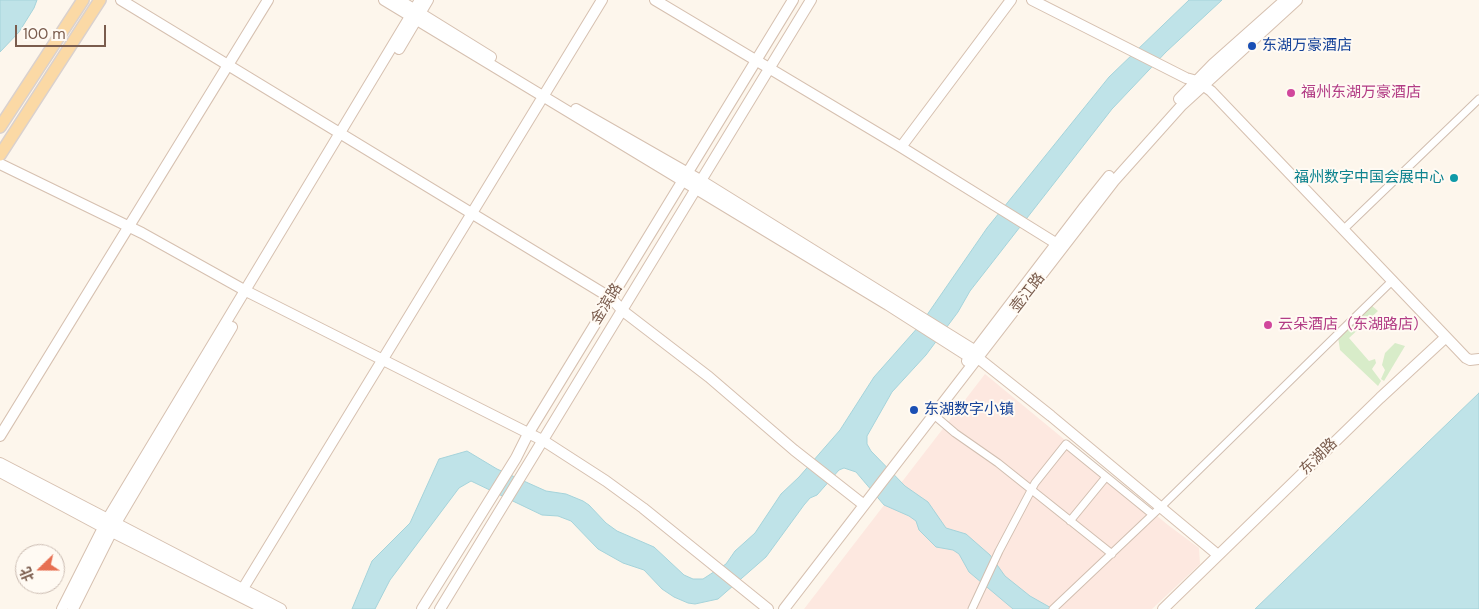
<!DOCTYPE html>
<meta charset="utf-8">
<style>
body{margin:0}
#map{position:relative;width:1479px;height:609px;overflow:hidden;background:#fdf6ec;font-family:"DM Sans","Noto Sans SC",sans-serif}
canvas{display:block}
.north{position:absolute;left:15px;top:544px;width:50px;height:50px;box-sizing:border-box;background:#fffaf3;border:1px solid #cabbb1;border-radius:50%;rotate:248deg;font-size:14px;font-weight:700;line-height:20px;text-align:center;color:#7a5c4d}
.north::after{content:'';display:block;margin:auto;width:18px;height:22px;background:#e76f51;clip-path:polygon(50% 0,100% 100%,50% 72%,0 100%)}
.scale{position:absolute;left:15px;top:25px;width:91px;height:22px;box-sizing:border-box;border:2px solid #7a5c4d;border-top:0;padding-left:6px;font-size:15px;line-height:18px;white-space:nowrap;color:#7a5c4d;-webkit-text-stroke:4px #fffaf3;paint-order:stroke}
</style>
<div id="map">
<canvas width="1479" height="609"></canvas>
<div class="north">北</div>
<div class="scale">100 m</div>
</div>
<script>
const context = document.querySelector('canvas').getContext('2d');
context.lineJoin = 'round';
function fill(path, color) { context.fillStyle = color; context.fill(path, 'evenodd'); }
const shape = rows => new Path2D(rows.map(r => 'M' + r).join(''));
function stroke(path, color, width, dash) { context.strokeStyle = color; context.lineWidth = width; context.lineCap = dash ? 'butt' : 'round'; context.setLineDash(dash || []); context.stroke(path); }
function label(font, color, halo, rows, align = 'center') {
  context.font = font + ' "DM Sans","Noto Sans SC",sans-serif'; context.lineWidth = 4; context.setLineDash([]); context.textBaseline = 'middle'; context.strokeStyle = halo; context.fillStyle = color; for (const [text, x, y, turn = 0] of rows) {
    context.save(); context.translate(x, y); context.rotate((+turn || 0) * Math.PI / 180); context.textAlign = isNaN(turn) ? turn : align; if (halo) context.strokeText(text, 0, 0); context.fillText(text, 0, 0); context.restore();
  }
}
const commercial = shape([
 [985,374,1168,525,1199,548,1200,564,1152,609,804,609]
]);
const green = shape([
 [1371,305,1378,311,1349,338,1369,361,1375,359,1376,363,1372,369,1381,381,1378,386,1340,350,1338,337],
 [1395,343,1405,346,1384,381,1381,379,1385,370,1382,365,1385,353]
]);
const water = shape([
 [0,0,37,0,34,8,19,32,0,52,0,0],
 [1189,0,1222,0,1166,52,1112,109,970,291,958,312,926,355,892,392,867,436,867,444,871,451,905,486,928,502,946,528,966,534,990,555,1005,576,1030,596,1053,609,1013,609,969,572,959,554,953,550,936,547,919,530,916,521,909,516,884,505,856,472,844,468,839,470,817,495,810,498,804,505,766,557,718,599,695,604,688,603,674,597,662,589,644,570,623,563,598,549,571,521,558,516,542,515,471,481,459,488,390,580,375,609,352,609,372,561,410,523,439,459,467,451,497,469,546,491,566,494,583,501,589,505,606,523,617,531,654,547,684,575,693,579,703,579,726,564,735,551,755,533,781,494,799,477,840,430,874,377,920,325,987,228,1109,77,1189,0],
 [1479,393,1479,609,1255,609,1479,393]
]);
const street = shape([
 [1344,229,1479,99],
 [934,415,955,433,998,463,1112,554],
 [1070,521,1106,477],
 [972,609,999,551,1035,483,1066,444,1152,514],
 [1053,609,1166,502,1393,280]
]);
const secondary = shape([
 [121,0,611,298,623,311,709,377,794,450,864,505],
 [384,0,888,305,974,360],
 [399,0,491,57],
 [655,0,901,147,1062,247],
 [1032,0,1186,78,1197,81,1211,91,1446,337],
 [399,49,428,0],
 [1179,99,1213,64,1285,0],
 [576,109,702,181,979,353],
 [901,147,1011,0],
 [0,164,142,233,246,291,544,441,606,481,643,508,768,609],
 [978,358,1051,416,1218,555],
 [967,361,1085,206,1109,176],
 [0,436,268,0],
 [0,463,281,609],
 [0,472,112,532,265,609],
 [239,595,602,0],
 [62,609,108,518,420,0],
 [73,609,116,523,232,327],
 [422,609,516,458,528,434,793,0],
 [440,609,811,0],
 [784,609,1114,181,1182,105,1297,0],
 [1163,609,1380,398,1446,337,1466,358,1470,360,1479,359]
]);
const primary = shape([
 [0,127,83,0],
 [0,155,100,0]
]);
const markers = [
 [1252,46,5,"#1a4fb4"],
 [1291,93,5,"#d1479c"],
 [1454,178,5,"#0f9aa8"],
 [1268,325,5,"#d1479c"],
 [914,410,5,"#1a4fb4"]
];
const transitNames = [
 ["东湖万豪酒店",1262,46],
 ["东湖数字小镇",924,410]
];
const hotelNames = [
 ["福州东湖万豪酒店",1301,93],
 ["云朵酒店（东湖路店）",1278,325]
];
const cultureNames = [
 ["福州数字中国会展中心",1444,178]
];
const streetNames = [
 ["壶江路",1028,293,-52],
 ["金滨路",607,304,-58],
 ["东湖路",1319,457,-44]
];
fill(commercial, '#fde8e0');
fill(green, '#d8ecc9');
fill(water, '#bfe3e8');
stroke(water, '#a5d3da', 1);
stroke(street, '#d1beb0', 9);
stroke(secondary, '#d6c0b0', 12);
stroke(primary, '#dad1cd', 14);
stroke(street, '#fff', 7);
stroke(secondary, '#fff', 10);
stroke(primary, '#fbd9a5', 11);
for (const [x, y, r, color] of markers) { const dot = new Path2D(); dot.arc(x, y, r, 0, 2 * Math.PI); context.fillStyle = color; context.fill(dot); stroke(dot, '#fffaf3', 2); }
label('15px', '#164399', '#fffaf3', transitNames, 'left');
label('15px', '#b23c85', '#fffaf3', hotelNames, 'left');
label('15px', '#0d838f', '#fffaf3', cultureNames, 'right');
label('15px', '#7a5c4d', '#fffaf3', streetNames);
</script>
